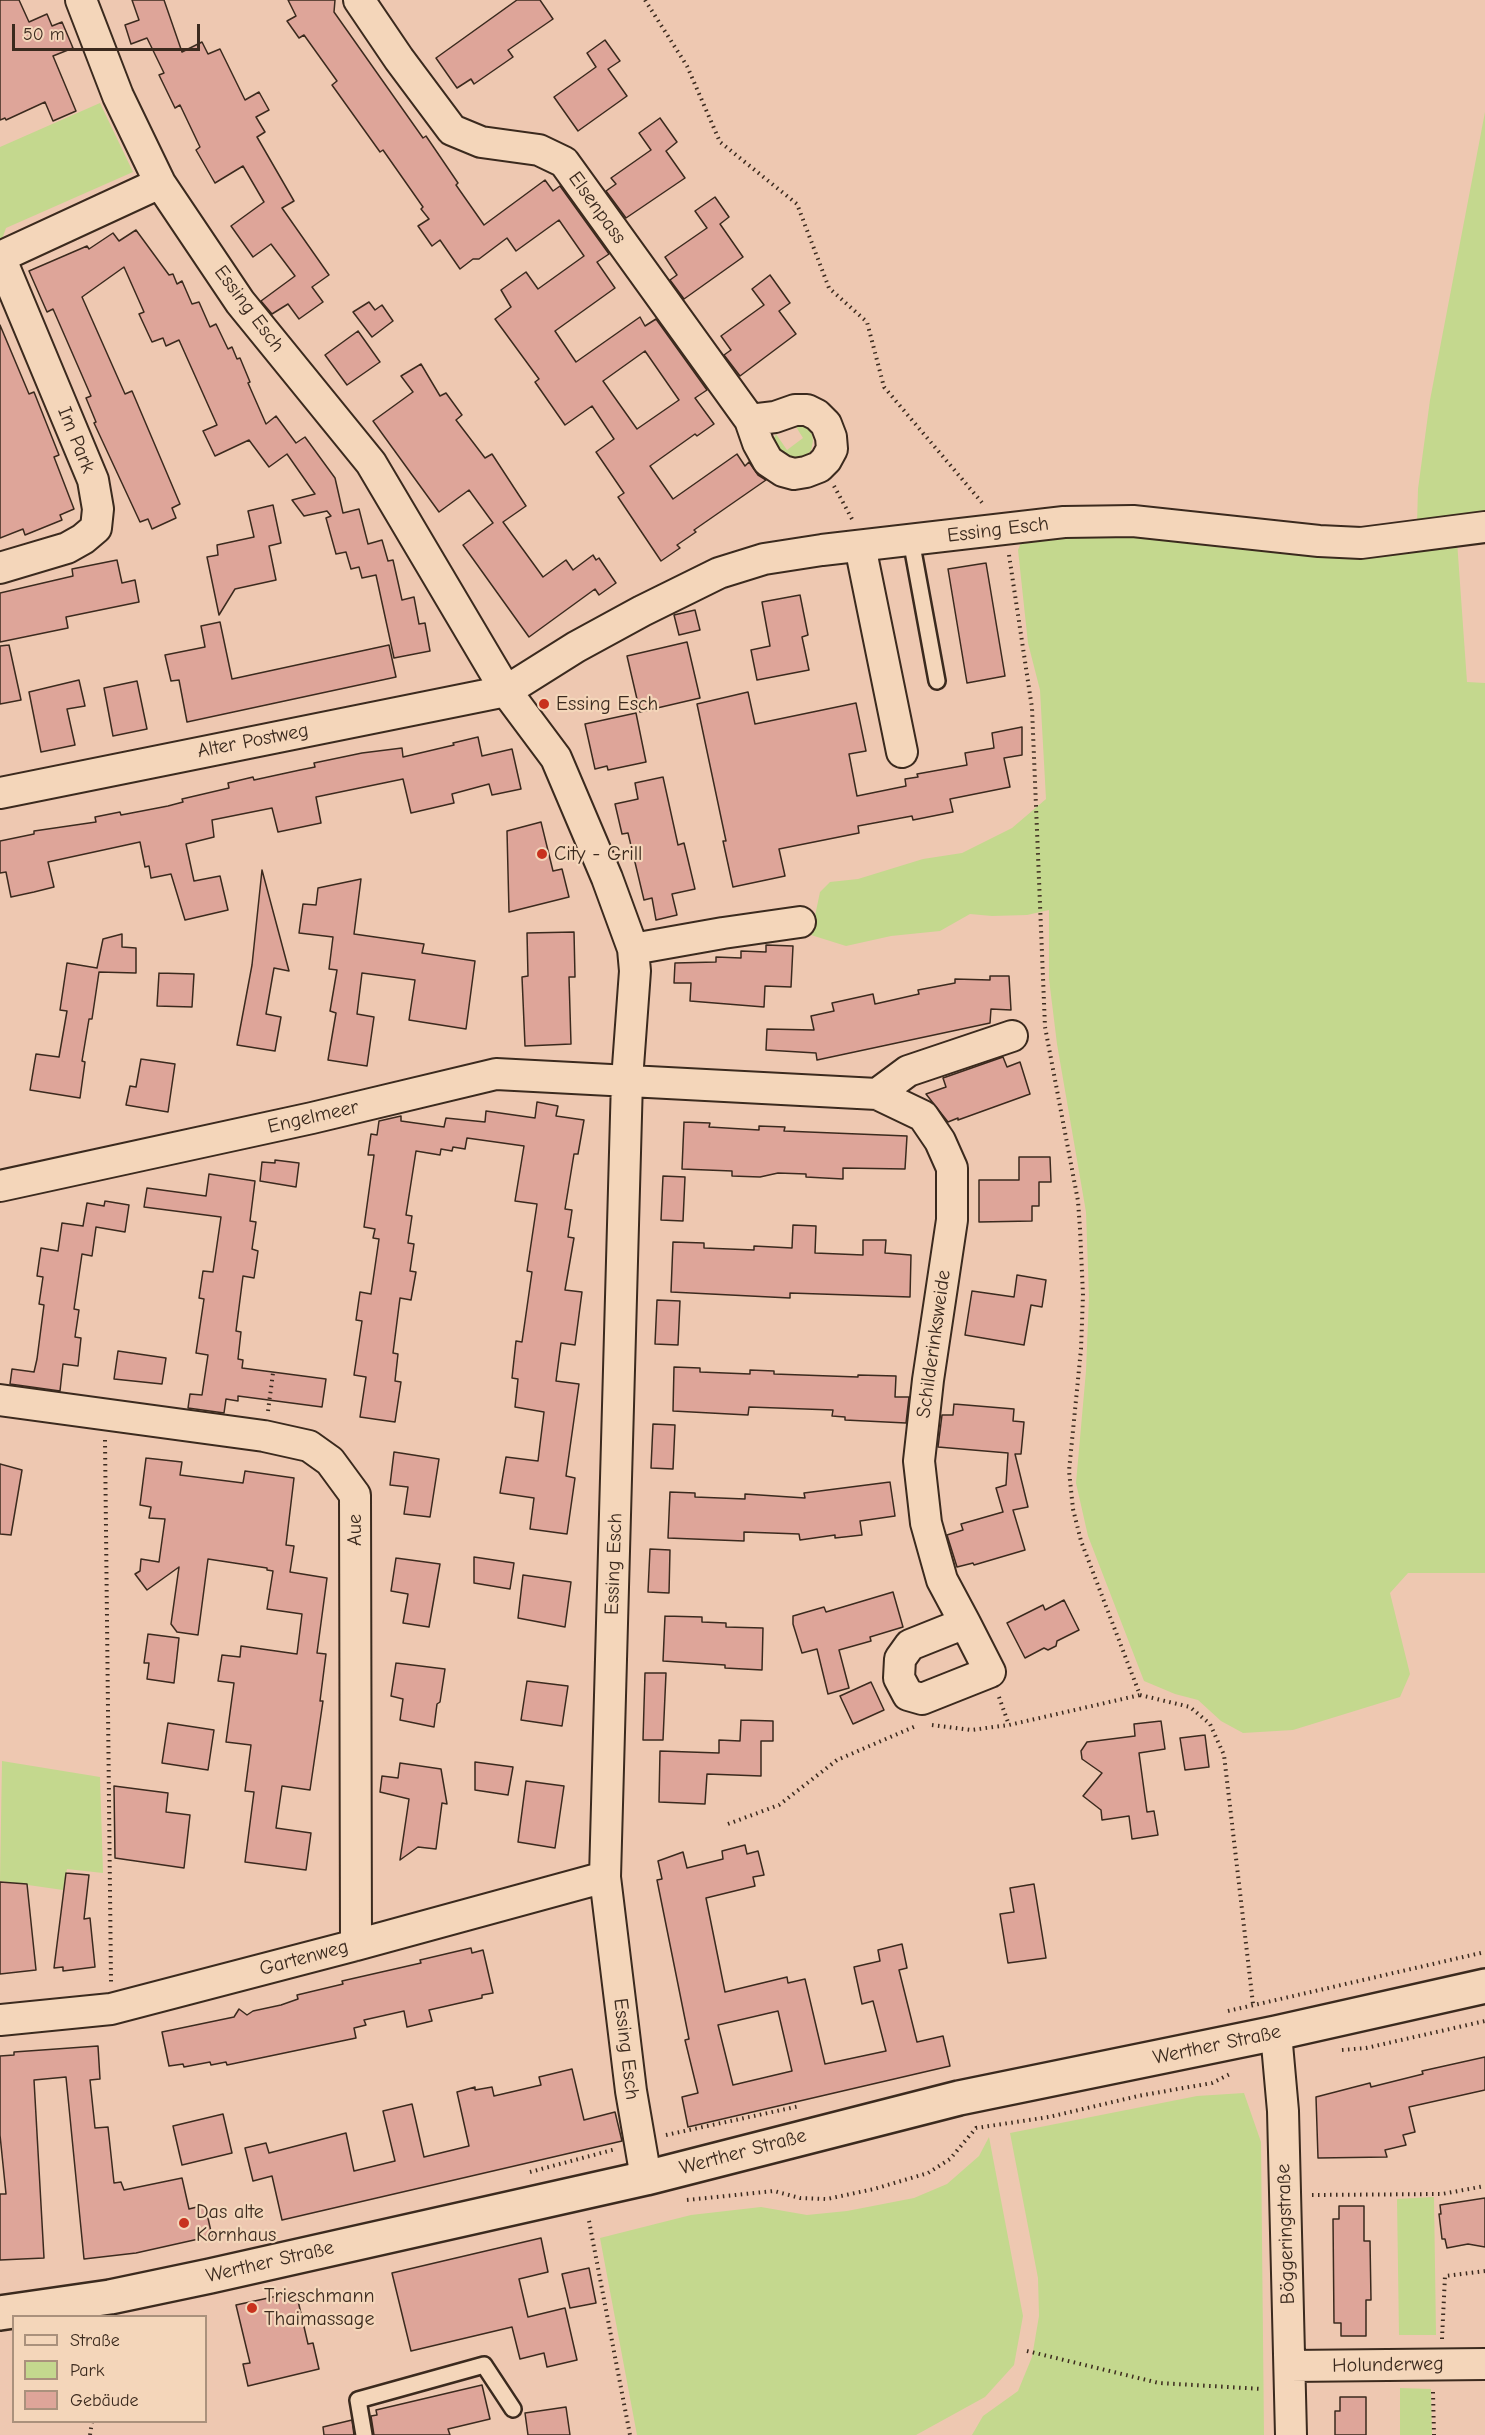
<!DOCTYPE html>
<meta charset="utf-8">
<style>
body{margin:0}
#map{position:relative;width:1485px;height:2435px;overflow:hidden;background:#eec8b1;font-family:"Comic Neue",sans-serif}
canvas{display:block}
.legend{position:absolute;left:12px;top:2315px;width:195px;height:108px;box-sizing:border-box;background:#f4d6ba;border:2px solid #aa917c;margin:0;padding:8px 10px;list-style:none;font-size:18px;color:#3b2a1e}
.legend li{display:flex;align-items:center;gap:12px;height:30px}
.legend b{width:30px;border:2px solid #aa917c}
.scale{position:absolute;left:12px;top:24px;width:188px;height:27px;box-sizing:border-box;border:3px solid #3b2a1e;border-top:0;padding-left:8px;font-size:18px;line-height:21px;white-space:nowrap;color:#3b2a1e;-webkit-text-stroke:4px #f4d6ba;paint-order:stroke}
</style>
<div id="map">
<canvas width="1485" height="2435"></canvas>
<ul class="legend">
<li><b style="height:8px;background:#f4d6ba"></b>Straße</li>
<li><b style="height:16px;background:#c4d88e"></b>Park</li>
<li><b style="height:16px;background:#dea599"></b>Gebäude</li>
</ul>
<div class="scale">50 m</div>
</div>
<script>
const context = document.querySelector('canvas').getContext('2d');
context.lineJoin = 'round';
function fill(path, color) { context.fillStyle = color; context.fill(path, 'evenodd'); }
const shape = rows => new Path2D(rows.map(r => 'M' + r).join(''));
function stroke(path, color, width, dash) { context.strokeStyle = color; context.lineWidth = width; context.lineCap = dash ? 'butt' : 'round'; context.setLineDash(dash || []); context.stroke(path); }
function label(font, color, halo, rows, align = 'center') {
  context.font = font + ' "Comic Neue",sans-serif'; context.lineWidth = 4.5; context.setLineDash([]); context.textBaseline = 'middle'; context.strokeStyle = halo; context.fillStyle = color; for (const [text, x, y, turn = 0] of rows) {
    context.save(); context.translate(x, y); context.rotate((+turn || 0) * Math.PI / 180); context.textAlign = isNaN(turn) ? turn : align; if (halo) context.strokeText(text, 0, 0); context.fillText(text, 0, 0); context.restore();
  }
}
const green = shape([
 [100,103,133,172,6,228,0,245,0,147],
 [1485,112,1485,514,1417,524,1418,489,1430,400],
 [793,422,805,426,812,434,813,441,811,451,800,459,779,458,773,440,776,434,787,450,803,438],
 [1044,531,1457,541,1467,682,1485,683,1485,1573,1408,1573,1390,1593,1410,1674,1400,1697,1293,1730,1243,1733,1221,1721,1198,1700,1175,1694,1144,1681,1088,1536,1076,1483,1086,1371,1089,1297,1086,1212,1057,1044,1049,979,1049,910,1027,915,992,916,970,914,940,931,891,936,846,946,811,935,820,892,830,882,858,879,923,859,962,853,1012,828,1046,799,1040,690,1028,643,1018,550,1024,535],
 [2,1761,100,1777,103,1873,67,1869,63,1890,0,1881],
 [1244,2093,1261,2142,1264,2435,972,2435,983,2416,1018,2391,1032,2357,1039,2316,1038,2278,1010,2133,1197,2096],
 [989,2137,1023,2316,1014,2365,985,2397,916,2435,637,2435,600,2238,691,2215,761,2207,807,2215,847,2211,914,2198,947,2184,979,2156],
 [1434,2197,1436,2335,1399,2335,1397,2199],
 [1400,2388,1431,2389,1432,2435,1400,2435]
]);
const building = shape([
 [0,0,19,0,29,22,47,14,52,26,62,22,73,48,53,56,76,111,53,121,45,102,6,120,5,118,0,120,0,0],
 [132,0,164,0,182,52,202,42,208,54,220,49,245,100,259,92,269,110,256,117,265,132,257,137,294,201,282,208,329,275,312,287,323,302,299,319,288,304,272,314,261,301,295,276,271,244,253,257,231,226,264,202,243,166,215,183,196,150,200,147,180,105,175,108,159,75,164,73,147,38,131,44,125,25,139,20,132,0],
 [288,0,335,0,334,12,423,138,426,136,458,183,456,185,484,225,545,180,553,191,560,186,609,254,597,262,615,288,555,331,576,362,640,317,645,326,656,319,707,390,695,398,714,424,697,436,695,434,650,466,673,499,737,454,745,466,749,462,758,475,766,480,694,530,696,532,677,545,680,548,661,561,618,497,624,493,596,452,614,439,592,406,565,425,535,382,539,379,495,319,511,307,501,290,526,272,538,289,584,256,559,220,516,251,507,238,479,259,473,259,460,269,440,240,432,246,418,226,429,219,421,209,423,207,383,150,380,152,332,85,337,81,304,35,299,38,287,21,296,16,288,0],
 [645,351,679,400,637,429,603,381,645,351],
 [517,0,540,0,553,19,508,50,513,57,474,84,471,79,457,88,436,58,517,0],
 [605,40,620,61,608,69,627,96,578,131,554,97,596,67,587,53,605,40],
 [660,118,677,142,666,151,685,178,626,218,606,191,616,184,611,178,651,150,639,133,660,118],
 [715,197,729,217,720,224,743,257,684,299,670,280,677,275,665,257,707,228,695,211,715,197],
 [136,230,169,275,173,274,177,284,182,281,192,304,199,302,210,327,216,324,228,349,232,347,237,359,240,358,250,382,248,383,266,424,276,416,296,443,305,437,335,478,343,513,359,509,368,544,382,540,388,561,393,560,402,600,414,597,419,624,425,623,430,651,394,658,376,575,362,578,359,567,351,569,346,552,336,554,326,518,331,516,327,511,304,516,292,500,315,494,287,454,269,467,249,440,215,456,203,431,217,425,179,340,166,346,163,338,152,342,139,314,144,312,124,267,82,297,125,394,132,391,180,504,172,508,176,518,152,529,148,519,140,522,94,423,96,422,86,398,91,396,53,309,47,312,29,271,87,246,89,249,113,233,119,241,136,230],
 [770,275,790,303,779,311,796,334,740,376,724,355,731,350,721,336,764,305,752,289,770,275],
 [369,302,375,310,382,305,393,321,372,337,353,312,369,302],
 [0,325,29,394,34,392,59,455,54,457,74,509,60,515,62,520,25,535,23,529,0,538,0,325],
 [358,331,380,362,347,385,325,355,358,331],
 [421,364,440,396,446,393,462,415,456,420,485,458,492,454,526,506,503,522,543,577,566,560,573,570,593,555,596,560,599,558,616,583,599,595,595,589,529,637,463,545,493,523,469,490,439,512,373,421,413,392,401,376,421,364],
 [273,505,281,543,269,546,276,580,235,589,219,615,207,557,218,555,217,545,254,537,248,511,273,505],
 [117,560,122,583,135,580,139,602,66,617,68,628,0,642,0,593,73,576,72,569,117,560],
 [986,563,1005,676,967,683,948,569,986,563],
 [800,595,808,635,802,637,809,670,757,680,751,650,770,646,762,602,800,595],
 [695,610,700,630,679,635,674,615,695,610],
 [220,622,232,679,389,645,396,677,187,722,179,680,171,681,165,655,205,647,201,626,220,622],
 [687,642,700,698,640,712,627,656,687,642],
 [9,645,21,700,0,704,0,646,9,645],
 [79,680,85,706,67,709,75,745,41,752,29,692,79,680],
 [137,681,147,729,113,736,104,688,137,681],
 [748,692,755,724,856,703,866,751,849,754,857,796,906,786,905,779,918,777,917,774,967,765,965,753,994,748,992,733,1022,727,1022,755,1004,758,1010,787,950,799,953,812,913,820,912,816,858,826,859,833,779,849,785,876,733,887,723,841,726,841,697,704,748,692],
 [636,713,646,762,608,770,607,766,595,769,585,724,636,713],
 [478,737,482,756,512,749,521,789,492,795,489,784,452,794,454,803,411,813,403,779,316,797,321,823,278,832,272,808,212,820,214,837,186,844,194,881,220,876,228,910,185,920,171,874,151,878,149,866,145,867,140,842,48,862,54,887,34,892,11,897,6,872,0,873,0,841,34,834,34,831,96,822,95,817,120,812,121,815,168,806,183,802,182,799,229,788,228,783,253,777,254,780,300,770,315,767,314,763,362,753,402,748,403,757,454,745,453,743,478,737],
 [663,777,678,845,684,843,695,889,672,894,677,915,656,920,652,898,644,900,628,833,622,834,615,804,638,799,635,783,663,777],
 [541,822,553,871,562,869,569,897,509,912,507,831,541,822],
 [262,870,289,971,274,968,266,1014,281,1017,275,1051,237,1045,252,965,262,870],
 [361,879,354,934,424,944,422,953,475,961,466,1029,409,1020,415,980,362,973,357,1014,374,1017,367,1066,328,1060,336,1013,330,1011,337,970,329,969,333,937,299,933,303,904,316,905,318,888,361,879],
 [574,932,575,977,569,977,571,1044,525,1046,522,977,528,976,527,933,574,932],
 [122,934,122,947,136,948,136,973,99,972,92,1019,89,1019,82,1061,85,1062,80,1098,30,1090,36,1054,59,1057,67,1011,60,1010,67,963,97,968,103,939,122,934],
 [766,945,793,946,791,987,765,986,764,1007,690,1001,691,983,674,983,675,963,716,962,716,957,741,958,741,951,766,952,766,945],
 [159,973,194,974,192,1007,157,1006,159,973],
 [990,976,1009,976,1011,1010,991,1009,990,1023,817,1060,816,1053,766,1050,767,1029,814,1030,811,1016,834,1011,832,1003,873,994,875,1004,919,994,918,990,955,983,955,979,990,980,990,976],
 [1003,1057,1007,1067,1020,1062,1030,1094,958,1120,958,1118,948,1122,926,1094,946,1087,943,1078,1003,1057],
 [141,1059,175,1064,168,1112,126,1105,130,1086,136,1087,141,1059],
 [537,1102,558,1106,556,1116,584,1120,578,1154,574,1154,565,1209,572,1210,568,1237,574,1238,565,1290,582,1292,575,1345,561,1343,556,1381,579,1384,566,1476,575,1478,567,1534,530,1529,534,1498,500,1493,506,1457,538,1461,544,1412,515,1407,518,1379,512,1378,516,1341,522,1342,532,1272,527,1271,537,1204,515,1201,524,1146,467,1138,465,1149,453,1147,452,1151,441,1149,440,1155,416,1151,406,1215,412,1216,408,1243,414,1244,410,1271,416,1272,411,1300,400,1298,393,1353,398,1354,395,1381,401,1382,395,1422,360,1417,366,1377,354,1375,362,1321,356,1320,360,1292,371,1294,379,1239,373,1238,375,1229,364,1227,374,1155,368,1155,371,1134,377,1135,379,1121,401,1116,401,1121,444,1127,446,1118,485,1122,486,1111,535,1118,537,1102],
 [684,1122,710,1123,709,1127,759,1130,759,1126,785,1127,784,1131,907,1136,905,1169,843,1168,843,1179,806,1177,806,1174,778,1173,760,1177,732,1176,732,1171,682,1169,684,1122],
 [1019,1157,1050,1157,1051,1182,1039,1182,1039,1206,1032,1206,1032,1221,979,1222,979,1180,1019,1180,1019,1157],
 [275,1160,299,1163,296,1187,260,1181,262,1162,275,1163,275,1160],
 [209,1174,255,1181,250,1221,256,1222,252,1249,258,1251,254,1278,243,1276,236,1331,241,1332,238,1359,243,1360,242,1368,326,1379,322,1407,238,1396,238,1401,226,1399,224,1413,188,1408,190,1394,202,1395,208,1355,196,1353,204,1299,199,1298,203,1271,213,1272,221,1217,144,1207,147,1188,206,1196,209,1174],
 [663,1176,685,1177,683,1221,661,1220,663,1176],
 [105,1201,129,1205,125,1232,96,1227,92,1256,82,1254,74,1309,79,1310,75,1337,81,1338,78,1366,63,1364,60,1391,10,1384,12,1369,34,1372,37,1359,44,1305,39,1304,43,1277,37,1276,41,1248,58,1251,62,1223,83,1226,87,1203,104,1206,105,1201],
 [793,1225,816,1226,815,1253,863,1255,863,1240,886,1240,885,1253,911,1255,910,1297,790,1293,790,1298,671,1292,673,1242,704,1243,704,1248,754,1250,754,1246,792,1248,793,1225],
 [1017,1275,1046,1280,1042,1307,1031,1305,1024,1345,965,1335,972,1291,1014,1297,1017,1275],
 [657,1300,680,1301,678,1345,655,1344,657,1300],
 [118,1351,166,1358,162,1384,114,1379,118,1351],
 [674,1367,700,1368,700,1372,750,1374,750,1370,774,1371,774,1374,858,1377,858,1375,896,1376,895,1397,909,1397,906,1423,845,1420,845,1417,832,1416,833,1410,749,1407,748,1415,673,1411,674,1367],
 [954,1404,1014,1409,1013,1421,1024,1422,1021,1454,1015,1454,1028,1507,1013,1510,1025,1550,974,1565,973,1563,957,1567,947,1535,963,1530,961,1524,1003,1512,996,1488,1006,1485,1008,1453,938,1447,942,1415,953,1415,954,1404],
 [653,1424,675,1425,673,1469,651,1468,653,1424],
 [394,1452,439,1459,430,1517,404,1514,408,1487,390,1485,394,1452],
 [146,1458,182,1462,180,1475,243,1483,245,1471,294,1478,286,1545,294,1546,290,1572,327,1578,317,1653,326,1654,320,1701,323,1701,310,1790,282,1786,276,1828,311,1833,306,1870,245,1862,254,1792,245,1791,251,1745,226,1742,234,1683,218,1681,222,1655,240,1657,241,1646,297,1654,302,1614,267,1609,273,1571,267,1570,267,1568,208,1559,198,1635,177,1632,171,1624,179,1567,147,1590,135,1574,140,1571,141,1559,159,1562,165,1519,149,1518,151,1507,140,1505,146,1458],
 [0,1464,22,1470,11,1535,0,1534,0,1464],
 [890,1482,895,1516,860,1521,862,1535,835,1538,835,1535,800,1540,799,1534,744,1532,744,1541,668,1538,670,1492,695,1493,695,1497,745,1499,745,1494,805,1498,804,1493,890,1482],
 [650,1549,670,1550,669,1593,648,1592,650,1549],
 [474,1557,514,1563,510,1589,474,1583,474,1557],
 [396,1558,440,1564,429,1627,403,1623,408,1594,391,1591,396,1558],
 [523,1575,571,1582,565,1627,518,1618,523,1575],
 [893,1592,903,1627,870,1637,871,1641,839,1650,849,1688,828,1694,817,1649,802,1653,793,1624,793,1616,824,1607,826,1612,893,1592],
 [1064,1600,1079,1630,1057,1641,1056,1646,1048,1650,1044,1648,1025,1658,1007,1623,1043,1605,1045,1610,1064,1600],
 [665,1616,702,1617,702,1622,726,1623,726,1627,763,1628,762,1670,725,1668,725,1665,663,1661,665,1616],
 [148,1634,179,1638,174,1683,147,1679,149,1663,144,1663,148,1634],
 [396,1663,445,1669,440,1702,437,1704,434,1727,400,1720,403,1699,391,1696,396,1663],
 [645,1673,666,1673,663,1740,643,1740,645,1673],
 [527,1681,568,1686,562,1726,521,1720,527,1681],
 [871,1682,884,1710,853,1724,840,1696,871,1682],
 [741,1720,773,1721,773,1741,761,1741,761,1776,707,1774,705,1804,659,1802,660,1751,719,1753,719,1740,740,1741,741,1720],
 [1161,1721,1165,1749,1139,1753,1147,1812,1154,1811,1158,1835,1132,1839,1129,1816,1102,1820,1101,1810,1083,1796,1102,1773,1082,1759,1081,1751,1087,1742,1135,1736,1134,1724,1161,1721],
 [168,1723,214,1730,208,1770,162,1763,168,1723],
 [1205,1735,1209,1767,1185,1770,1180,1738,1205,1735],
 [475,1762,513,1767,508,1795,475,1790,475,1762],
 [400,1763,441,1769,447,1804,442,1803,436,1849,418,1847,400,1860,409,1799,380,1792,382,1776,398,1778,400,1763],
 [526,1781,564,1786,555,1848,518,1842,526,1781],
 [114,1786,168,1793,166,1812,190,1815,184,1868,115,1858,114,1786],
 [745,1845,747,1854,758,1851,764,1875,753,1877,755,1886,706,1898,725,1992,787,1977,788,1983,805,1979,825,2064,886,2051,873,2001,862,2004,854,1967,880,1961,878,1950,902,1944,907,1968,899,1970,917,2042,943,2036,950,2066,688,2127,682,2097,698,2093,685,2040,689,2039,657,1880,662,1879,658,1861,683,1852,687,1868,723,1859,722,1851,745,1845],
 [778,2011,792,2071,733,2085,718,2025,778,2011],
 [66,1873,89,1875,84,1919,90,1918,95,1967,63,1971,63,1967,54,1968,66,1873],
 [0,1882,27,1884,36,1970,0,1974,0,1882],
 [1034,1884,1046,1958,1008,1963,1000,1914,1014,1912,1010,1888,1034,1884],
 [471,1948,472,1953,483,1950,493,1993,482,1995,482,1998,429,2010,432,2021,407,2027,404,2011,364,2020,366,2025,354,2028,356,2038,227,2065,226,2062,211,2065,210,2062,184,2067,183,2064,169,2066,162,2032,234,2017,239,2009,247,2015,253,2011,281,2005,298,1999,297,1995,343,1984,342,1981,421,1963,420,1960,471,1948],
 [98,2046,100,2079,90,2080,95,2128,108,2127,114,2183,121,2182,124,2190,182,2178,189,2209,205,2205,212,2236,136,2253,84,2259,66,2077,34,2080,44,2258,0,2260,0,2194,6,2194,0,2135,0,2056,14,2055,14,2052,98,2046],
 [1485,2057,1485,2090,1409,2107,1415,2132,1403,2135,1406,2145,1385,2150,1387,2157,1318,2158,1316,2097,1370,2083,1371,2087,1423,2074,1422,2071,1485,2057],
 [572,2069,584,2120,615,2112,622,2141,282,2220,272,2176,253,2181,245,2148,266,2143,269,2153,346,2133,354,2171,395,2161,383,2111,412,2104,424,2157,469,2146,457,2092,475,2087,475,2090,492,2087,494,2096,541,2085,539,2077,572,2069],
 [223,2114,232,2153,182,2165,173,2126,223,2114],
 [1485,2198,1485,2247,1468,2244,1447,2248,1445,2239,1442,2239,1439,2214,1441,2214,1440,2205,1485,2198],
 [1339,2206,1364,2206,1364,2241,1370,2241,1371,2300,1366,2300,1366,2336,1341,2336,1341,2323,1334,2323,1333,2219,1339,2219,1339,2206],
 [541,2238,548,2272,519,2279,528,2317,565,2308,577,2360,547,2367,544,2353,520,2359,512,2327,411,2351,392,2273,541,2238],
 [589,2268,596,2303,570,2308,562,2274,589,2268],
 [296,2292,308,2344,313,2343,319,2369,248,2386,243,2364,250,2363,236,2305,296,2292],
 [482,2385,490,2419,448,2429,450,2435,374,2435,371,2416,377,2415,376,2410,482,2385],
 [1340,2397,1366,2397,1366,2435,1335,2435,1335,2411,1340,2411,1340,2397],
 [566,2407,570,2435,528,2435,525,2413,566,2407],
 [352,2420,354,2435,324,2435,323,2427,352,2420]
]);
const path = shape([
 [645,0,687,66,720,142,797,204,829,288,867,322,884,387,984,505],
 [834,486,852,519],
 [1009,555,1032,708,1045,1027,1078,1201,1080,1229,1083,1295,1081,1349,1069,1471,1073,1509,1081,1541,1140,1695,1190,1707,1210,1724,1224,1755,1253,2004],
 [268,1411,273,1373],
 [105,1440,111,1982],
 [999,1697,1009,1725],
 [932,1725,971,1730,1009,1725,1140,1695],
 [728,1824,779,1805,837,1760,916,1726],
 [1228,2011,1485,1952],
 [1342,2050,1366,2048,1485,2021],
 [666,2135,800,2106],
 [530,2172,616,2149],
 [1312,2195,1442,2194,1485,2186],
 [687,2200,774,2191,800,2198,827,2199,874,2189,928,2173,950,2159,976,2128,1049,2117,1138,2096,1212,2083,1232,2073],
 [589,2221,630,2435],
 [1442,2339,1445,2276,1485,2271],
 [1027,2351,1159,2383,1262,2389],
 [1433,2392,1434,2435],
 [90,2435,92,2422]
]);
const lane = shape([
 [911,540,937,681],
 [364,2435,358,2400,484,2365,513,2409]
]);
const street = shape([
 [81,0,118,96,160,183,240,302,371,463,506,691,556,758,607,878,633,949,635,971,627,1080,605,1877,631,2091,646,2178],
 [359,0,399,59,452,130,481,142,539,150,564,162,750,420,758,443,768,461,783,471,794,474,806,472,819,467,826,460,832,449,831,437,826,424,817,415,807,410,795,410,775,417,750,420],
 [0,257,160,183],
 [860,546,902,752],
 [0,568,67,548,83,539,96,528,98,509,93,480,0,257],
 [0,793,506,691,576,647,642,611,719,573,764,559,822,550,1064,522,1133,521,1319,541,1361,543,1485,527],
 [633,949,723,933,800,922],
 [877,1094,908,1071,1012,1036],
 [0,1186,312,1118,496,1074,877,1094,923,1116,940,1141,952,1168,952,1220,928,1380,919,1461,926,1523,942,1580,965,1623,990,1672,922,1699,908,1695,899,1678,900,1659,910,1645,965,1623],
 [0,1400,264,1436,309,1446,330,1461,355,1495,356,1945],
 [0,2020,111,2009,356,1945,605,1877],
 [1276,2033,1283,2111,1291,2435],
 [1290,2366,1485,2364]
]);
const secondary = shape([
 [0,2313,110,2297,210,2276,646,2178,959,2098,1276,2033,1485,1986]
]);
const markers = [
 [544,704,6,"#c8321e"],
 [542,854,6,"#c8321e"],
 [184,2223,6,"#c8321e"],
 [252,2308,6,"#c8321e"]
];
const streetNames = [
 ["Elsenpass",597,208,54],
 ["Essing Esch",249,309,53],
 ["Im Park",76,440,68],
 ["Essing Esch",998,530,-7],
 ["Alter Postweg",253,741,-11],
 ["Engelmeer",313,1117,-13],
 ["Schilderinksweide",934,1344,-82],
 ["Aue",355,1530,-90],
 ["Essing Esch",614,1564,-88],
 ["Gartenweg",304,1958,-15],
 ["Werther Straße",1217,2045,-12],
 ["Essing Esch",626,2049,83],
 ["Werther Straße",743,2152,-15],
 ["Böggeringstraße",1286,2234,-92],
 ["Werther Straße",270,2262,-13],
 ["Holunderweg",1388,2365,-1]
];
const poiNames = [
 ["Essing Esch",556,704],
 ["City - Grill",554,854],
 ["Das alte",196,2212],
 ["Kornhaus",196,2235],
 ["Trieschmann",264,2296],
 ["Thaimassage",264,2319]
];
fill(green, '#c4d88e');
fill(building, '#dea599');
stroke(building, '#3b2a1e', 1.5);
stroke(lane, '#3b2a1e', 20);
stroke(street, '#3b2a1e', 34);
stroke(secondary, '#3b2a1e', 38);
stroke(path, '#3b2a1e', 4, [1.5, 4.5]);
stroke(lane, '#f4d6ba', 15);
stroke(street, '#f4d6ba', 30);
stroke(secondary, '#f4d6ba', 33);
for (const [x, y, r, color] of markers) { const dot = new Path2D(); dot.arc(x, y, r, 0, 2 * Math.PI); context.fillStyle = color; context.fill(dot); stroke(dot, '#f4d6ba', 2); }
label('20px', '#3b2a1e', '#f4d6ba', streetNames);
label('20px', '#3b2a1e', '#f4d6ba', poiNames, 'left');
</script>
